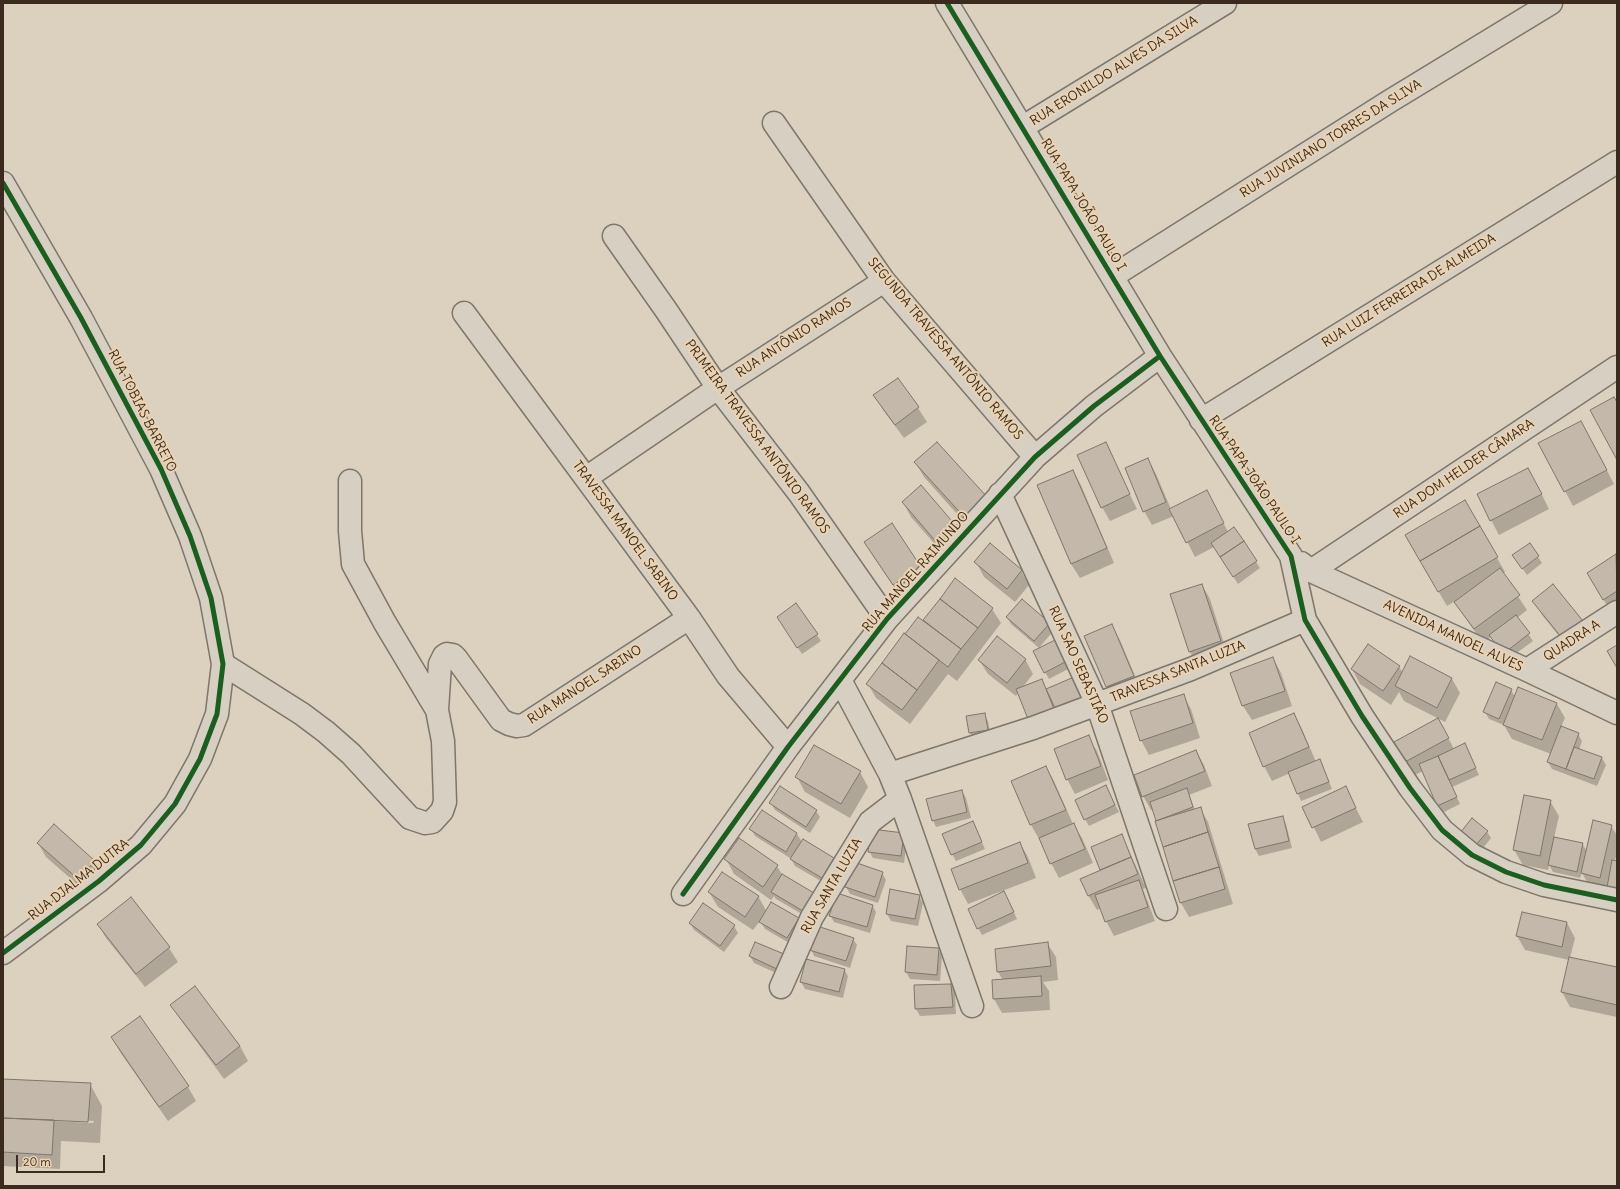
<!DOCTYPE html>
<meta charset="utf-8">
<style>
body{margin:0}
#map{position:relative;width:1620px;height:1189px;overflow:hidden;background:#dcd0bf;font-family:Delius,sans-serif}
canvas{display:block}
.frame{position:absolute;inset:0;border:4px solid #3b2a1e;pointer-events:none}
.scale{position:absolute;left:16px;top:1155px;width:89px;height:18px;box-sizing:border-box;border:2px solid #3b2a1e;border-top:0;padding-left:5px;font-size:12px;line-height:14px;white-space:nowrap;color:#3b2a1e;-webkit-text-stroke:3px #e9d2b2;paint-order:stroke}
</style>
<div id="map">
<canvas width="1620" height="1189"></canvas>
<div class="frame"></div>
<div class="scale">20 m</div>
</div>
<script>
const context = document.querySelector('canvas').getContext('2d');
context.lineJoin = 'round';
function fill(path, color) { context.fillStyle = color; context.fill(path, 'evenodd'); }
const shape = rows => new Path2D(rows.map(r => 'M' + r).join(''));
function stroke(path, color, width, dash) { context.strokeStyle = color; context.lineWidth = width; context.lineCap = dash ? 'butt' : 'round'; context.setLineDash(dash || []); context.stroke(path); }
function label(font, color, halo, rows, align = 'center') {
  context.font = font + ' Delius,sans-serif'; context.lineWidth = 4; context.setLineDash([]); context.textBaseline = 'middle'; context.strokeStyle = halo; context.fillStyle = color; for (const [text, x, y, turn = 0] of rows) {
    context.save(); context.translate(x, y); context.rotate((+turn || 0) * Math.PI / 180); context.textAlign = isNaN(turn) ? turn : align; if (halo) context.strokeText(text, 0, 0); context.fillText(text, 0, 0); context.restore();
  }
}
const shadow = shape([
 [897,379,918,408,927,422,904,438,883,410,875,395],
 [1589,436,1614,484,1573,506,1540,444],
 [937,443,974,533,924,477,915,462],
 [1105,444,1137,509,1110,521,1102,507],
 [1148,459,1156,474,1171,509,1207,491,1228,532,1234,529,1260,568,1238,584,1214,547,1195,557,1174,516,1152,525,1144,511],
 [1073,471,1081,485,1114,563,1080,578,1071,564,1038,486],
 [1536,483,1549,509,1499,535,1491,520],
 [903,502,956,528,947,558,911,517],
 [1465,502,1505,572,1503,574,1527,610,1517,618,1533,641,1507,660,1491,637,1483,643,1464,616,1455,601,1447,606,1406,536],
 [865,542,920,568,902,599,873,556],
 [1616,556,1617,558,1617,610,1612,613,1596,588],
 [1538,557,1542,563,1527,575,1518,562],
 [976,562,1021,571,1029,585,1015,602,984,577],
 [955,580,992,609,1001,623,957,681,948,674,910,724,876,698,868,684,923,622],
 [1202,585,1210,599,1228,656,1198,666,1190,652,1171,595],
 [1534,601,1582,621,1571,651,1542,615],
 [1007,617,1050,624,1054,630,1039,648,1011,624],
 [782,624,817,635,821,641,802,654],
 [1112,626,1120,640,1141,690,1115,701,1107,687,1086,637],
 [1060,648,1070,668,1049,679,1045,672],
 [1273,658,1281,673,1292,706,1252,720,1243,706,1232,673],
 [1025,659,1033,674,1022,688,1041,680,1060,716,1019,692,1016,696,988,674,979,660],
 [1399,667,1403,673,1452,679,1460,693,1445,722,1404,701,1399,692,1391,705,1360,684,1352,669],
 [1519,688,1557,704,1565,718,1561,727,1578,734,1582,741,1579,750,1602,758,1606,765,1597,786,1552,769,1548,762,1551,754,1512,739,1504,725,1489,719,1485,712,1511,690,1515,697],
 [1183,695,1191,709,1200,738,1149,755,1141,740],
 [984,714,988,721,991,737,974,740,970,733],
 [1294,714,1302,729,1316,762,1323,767,1332,789,1301,801,1290,773,1272,781,1264,766],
 [1446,734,1454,749,1468,751,1479,775,1452,787,1460,804,1442,813,1423,771,1415,775,1406,761],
 [1088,737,1097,751,1108,780,1075,794,1067,779],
 [1196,751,1204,765,1212,786,1189,795,1195,810,1200,808,1208,822,1233,904,1189,917,1181,903,1153,810,1151,810,1143,796],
 [1046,767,1054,781,1073,824,1082,838,1093,863,1059,878,1051,863,1041,838,1039,839,1031,825,1012,781],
 [860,772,868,787,850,818,805,792,797,777],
 [1345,787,1363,822,1321,842,1304,807],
 [962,791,966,798,971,818,936,827,933,820],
 [1109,793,1119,812,1089,826,1085,819],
 [1550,801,1559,816,1554,838,1582,844,1587,851,1611,826,1617,835,1617,852,1615,861,1617,862,1617,907,1590,887,1582,873,1580,878,1553,872,1549,865,1548,870,1523,865,1514,850],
 [771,803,816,811,820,817,810,833,775,810],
 [762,812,797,834,802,842,803,840,834,859,838,866,826,884,795,866,790,857,790,858,755,836,751,829],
 [1282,817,1286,824,1292,848,1259,856,1255,849],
 [973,822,985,849,956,861,952,854],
 [872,830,907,841,904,863,873,858,869,851],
 [1487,832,1491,838,1480,852,1465,840],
 [1125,842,1146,888,1143,889,1155,921,1114,936,1106,921,1101,908,1097,910,1088,895,1102,870,1092,848],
 [38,843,94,861,102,876,87,893,46,857],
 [1020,843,1028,857,1036,878,968,904,960,889],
 [726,859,777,866,807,917,776,899,774,896,771,900,734,874],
 [882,873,886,880,878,903,850,894,846,887],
 [709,892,758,896,767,912,798,918,802,925,791,944,765,929,760,921,753,930,718,907],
 [919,896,923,903,918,926,891,921,887,914],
 [131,898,169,948,178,962,145,987,106,938,98,924],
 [1008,900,1017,919,982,935,969,910],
 [872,905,876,912,870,933,834,922,830,915],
 [690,923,734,926,738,933,724,952,694,930],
 [1567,923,1575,938,1570,958,1617,968,1617,1017,1570,1007,1562,992,1569,960,1525,950,1517,936],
 [853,939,857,945,850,968,814,956,811,949],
 [1047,943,1056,957,1058,980,1043,982,1049,991,1050,1010,1002,1013,994,999,993,981,1003,980,998,972,996,950],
 [938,949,942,956,940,981,910,979,906,972],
 [783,955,781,975,754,963,750,956],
 [844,969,848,976,843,998,805,989,801,982],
 [951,985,955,992,956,1014,920,1016,916,1009],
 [195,987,240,1046,248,1061,224,1079,180,1019,171,1005],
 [112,1038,188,1087,196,1101,168,1121,120,1052],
 [3,1080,90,1084,102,1106,100,1143,61,1141,60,1169,3,1166],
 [53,1119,94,1121,93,1123,53,1121]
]);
const building = shape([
 [898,378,919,407,895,425,873,395,898,378],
 [1614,397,1617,402,1617,460,1590,410,1614,397],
 [1581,421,1607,470,1564,492,1538,443,1581,421],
 [937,442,988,498,966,519,914,462,937,442],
 [1106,442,1130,494,1101,508,1077,455,1106,442],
 [1148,458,1166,502,1143,512,1125,468,1148,458],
 [1528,468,1542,494,1490,521,1477,494,1528,468],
 [1073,470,1107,548,1071,564,1037,485,1073,470],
 [921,485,957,527,938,544,902,502,921,485],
 [1207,490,1224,523,1186,543,1169,509,1207,490],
 [1465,500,1480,526,1420,561,1405,535,1465,500],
 [892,523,921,567,893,585,864,542,892,523],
 [1480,526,1498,557,1438,592,1420,561,1480,526],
 [1234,527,1244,541,1220,557,1211,543,1234,527],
 [1244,541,1257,561,1233,577,1220,557,1244,541],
 [990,543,1022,570,1007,589,974,562,990,543],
 [1530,543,1539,556,1522,569,1512,555,1530,543],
 [1616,554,1617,591,1603,600,1587,573,1616,554],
 [1500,568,1520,595,1474,629,1454,602,1500,568],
 [955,578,993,608,978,628,940,599,955,578],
 [1202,584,1221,641,1189,652,1170,594,1202,584],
 [1553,584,1583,621,1562,638,1532,601,1553,584],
 [940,599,978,628,961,649,923,620,940,599],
 [1022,599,1050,623,1034,641,1006,617,1022,599],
 [796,603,818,634,797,648,777,617,796,603],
 [1516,615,1530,633,1503,654,1489,635,1516,615],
 [918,617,961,649,948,667,905,634,918,617],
 [1112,624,1134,676,1106,687,1084,636,1112,624],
 [904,633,939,660,917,690,882,663,904,633],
 [997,636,1026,659,1007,683,978,660,997,636],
 [1057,639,1067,661,1044,673,1033,651,1057,639],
 [1368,644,1400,666,1383,691,1351,669,1368,644],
 [1617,645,1617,668,1607,651,1617,645],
 [1410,656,1452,678,1437,708,1395,686,1410,656],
 [1273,657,1285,691,1242,706,1230,673,1273,657],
 [882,663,917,690,902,710,866,684,882,663],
 [1074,677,1083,698,1056,710,1046,689,1074,677],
 [1042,679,1054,709,1028,719,1016,689,1042,679],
 [1496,682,1512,689,1499,719,1483,712,1496,682],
 [1518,687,1557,703,1542,740,1503,725,1518,687],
 [1184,694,1193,723,1140,741,1130,711,1184,694],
 [985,713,988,730,969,733,966,716,985,713],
 [1294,713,1309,747,1263,767,1249,733,1294,713],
 [1438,718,1449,738,1405,762,1394,742,1438,718],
 [1561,726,1579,733,1566,769,1547,762,1561,726],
 [1089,735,1101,766,1066,780,1054,749,1089,735],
 [1465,743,1476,768,1449,780,1438,756,1465,743],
 [814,745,861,771,841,804,795,777,814,745],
 [1574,747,1602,757,1594,779,1566,769,1574,747],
 [1196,750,1205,771,1142,797,1134,775,1196,750],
 [1438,756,1457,797,1437,806,1419,764,1438,756],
 [1320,759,1329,782,1297,794,1288,772,1320,759],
 [1046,766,1066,810,1030,825,1011,781,1046,766],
 [1106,785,1115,805,1084,820,1075,800,1106,785],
 [780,786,817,810,806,827,769,803,780,786],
 [1346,786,1356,808,1312,828,1302,807,1346,786],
 [1187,788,1193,807,1156,821,1150,802,1187,788],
 [962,790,967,812,932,821,926,799,962,790],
 [1524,795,1551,800,1540,856,1513,850,1524,795],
 [1201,807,1208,832,1163,847,1155,821,1201,807],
 [762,810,797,833,786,852,749,829,762,810],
 [1283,816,1289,841,1255,849,1248,824,1283,816],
 [1472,818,1488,831,1475,846,1460,833,1472,818],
 [1593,820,1612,825,1600,878,1581,873,1593,820],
 [973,821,982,842,951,855,942,834,973,821],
 [1074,823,1085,849,1050,864,1039,838,1074,823],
 [54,824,95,861,78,879,37,843,54,824],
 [871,829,904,833,901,856,868,852,871,829],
 [1208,832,1219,867,1173,881,1163,847,1208,832],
 [1122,834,1131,857,1100,870,1091,847,1122,834],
 [1554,837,1583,843,1577,872,1548,865,1554,837],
 [739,838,778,865,763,887,724,859,739,838],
 [803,839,834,858,822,878,790,859,803,839],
 [1020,842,1028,863,959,890,951,869,1020,842],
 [1131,857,1138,874,1088,896,1080,879,1131,857],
 [1612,860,1617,861,1617,895,1606,893,1612,860],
 [854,862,883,872,875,897,845,887,854,862],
 [1219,867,1225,889,1180,903,1173,881,1219,867],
 [722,872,759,896,745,917,708,892,722,872],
 [782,874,814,893,803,911,771,892,782,874],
 [1139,880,1148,907,1105,922,1095,895,1139,880],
 [890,889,920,895,915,919,886,914,890,889],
 [1004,891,1014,912,977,929,968,909,1004,891],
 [837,893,873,905,867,927,829,916,837,893],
 [131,897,170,947,136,974,97,924,131,897],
 [771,902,799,918,787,938,759,922,771,902],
 [703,903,735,925,720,946,689,923,703,903],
 [1522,912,1567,922,1562,947,1516,936,1522,912],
 [817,926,854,938,846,961,809,950,817,926],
 [755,942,784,954,777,969,749,956,755,942],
 [1048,942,1051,966,997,972,995,949,1048,942],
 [907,946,939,948,937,975,905,972,907,946],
 [1569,957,1617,967,1617,1005,1561,992,1569,957],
 [806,959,845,969,839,992,800,982,806,959],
 [1041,976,1042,996,993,999,992,980,1041,976],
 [951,984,953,1007,915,1009,914,985,951,984],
 [195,986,240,1046,216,1065,170,1005,195,986],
 [140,1016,189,1086,159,1107,111,1037,140,1016],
 [3,1079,91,1083,88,1122,3,1118,3,1079],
 [3,1118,54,1120,52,1155,3,1152,3,1118]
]);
const minor = shape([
 [947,3,1160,356,1291,556,1305,620,1362,716,1410,788,1442,830,1472,855,1506,872,1544,885,1617,900],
 [774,123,884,281,1035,457],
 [1023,127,1225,3],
 [3,183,81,318,161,469,190,536,211,598,223,664,217,714,200,759,175,804,141,845,99,881,3,953],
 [614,236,666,310,718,388,799,493,887,619],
 [1113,276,1390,101,1551,3],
 [464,313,689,618,728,676,788,747],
 [1201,420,1617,162],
 [586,478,718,388,884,281],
 [1000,494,1097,704,1166,909],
 [1301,563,1311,571,1527,670,1617,713],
 [1311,571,1617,367],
 [223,664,302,714,326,732,351,754,410,818,425,823,432,822,442,811,445,802,443,741,437,710,385,623,353,564,350,531,350,481],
 [1527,670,1617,612],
 [840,680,890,774,900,799,972,1006],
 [437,710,440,664,444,656,447,654,453,655,456,658,501,720,509,724,517,726,524,725,689,618],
 [890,774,1033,728,1191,669,1305,620],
 [683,894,788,747,887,619,1035,457,1094,406,1160,356],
 [781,987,812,917,870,822,900,799]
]);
const cycleway = shape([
 [947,3,1160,356,1291,556,1305,620,1362,716,1410,788,1442,830,1472,855,1506,872,1544,885,1617,900],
 [3,183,81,318,161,469,190,536,211,598,223,664,217,714,200,759,175,804,141,845,99,881,3,953],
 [683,894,788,747,887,619,1035,457,1094,406,1160,356]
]);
const streetNames = [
 ["RUA ERONILDO ALVES DA SILVA",1114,71,-32],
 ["RUA JUVINIANO TORRES DA SLIVA",1331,139,-32],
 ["RUA PAPA JOÃO PAULO I",1083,205,59],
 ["RUA LUIZ FERREIRA DE ALMEIDA",1409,291,-32],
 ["RUA ANTÔNIO RAMOS",794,338,-33],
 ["SEGUNDA TRAVESSA ANTÔNIO RAMOS",945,349,50],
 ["RUA TOBIAS BARRETO",142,411,63],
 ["PRIMEIRA TRAVESSA ANTÔNIO RAMOS",757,437,54],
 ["RUA DOM HELDER CÂMARA",1464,469,-34],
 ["RUA PAPA JOÃO PAULO I",1254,480,56],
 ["TRAVESSA MANOEL SABINO",625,531,54],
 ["RUA MANOEL RAIMUNDO",916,572,-49],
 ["AVENIDA MANOEL ALVES",1453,636,25],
 ["QUADRA A",1572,641,-33],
 ["RUA SAO SEBASTIÃO",1078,665,66],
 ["TRAVESSA SANTA LUZIA",1178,672,-22],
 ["RUA MANOEL SABINO",585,685,-33],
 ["RUA DJALMA DUTRA",79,880,-38],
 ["RUA SANTA LUZIA",832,886,-60]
];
fill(shadow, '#0003');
fill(building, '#c4b8aa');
stroke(building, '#7e766b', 1);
stroke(minor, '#7e766b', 25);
stroke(minor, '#d8cfc3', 22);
stroke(cycleway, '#1b5e20', 5);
label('13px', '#3b2a1e', '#e9d2b2', streetNames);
</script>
